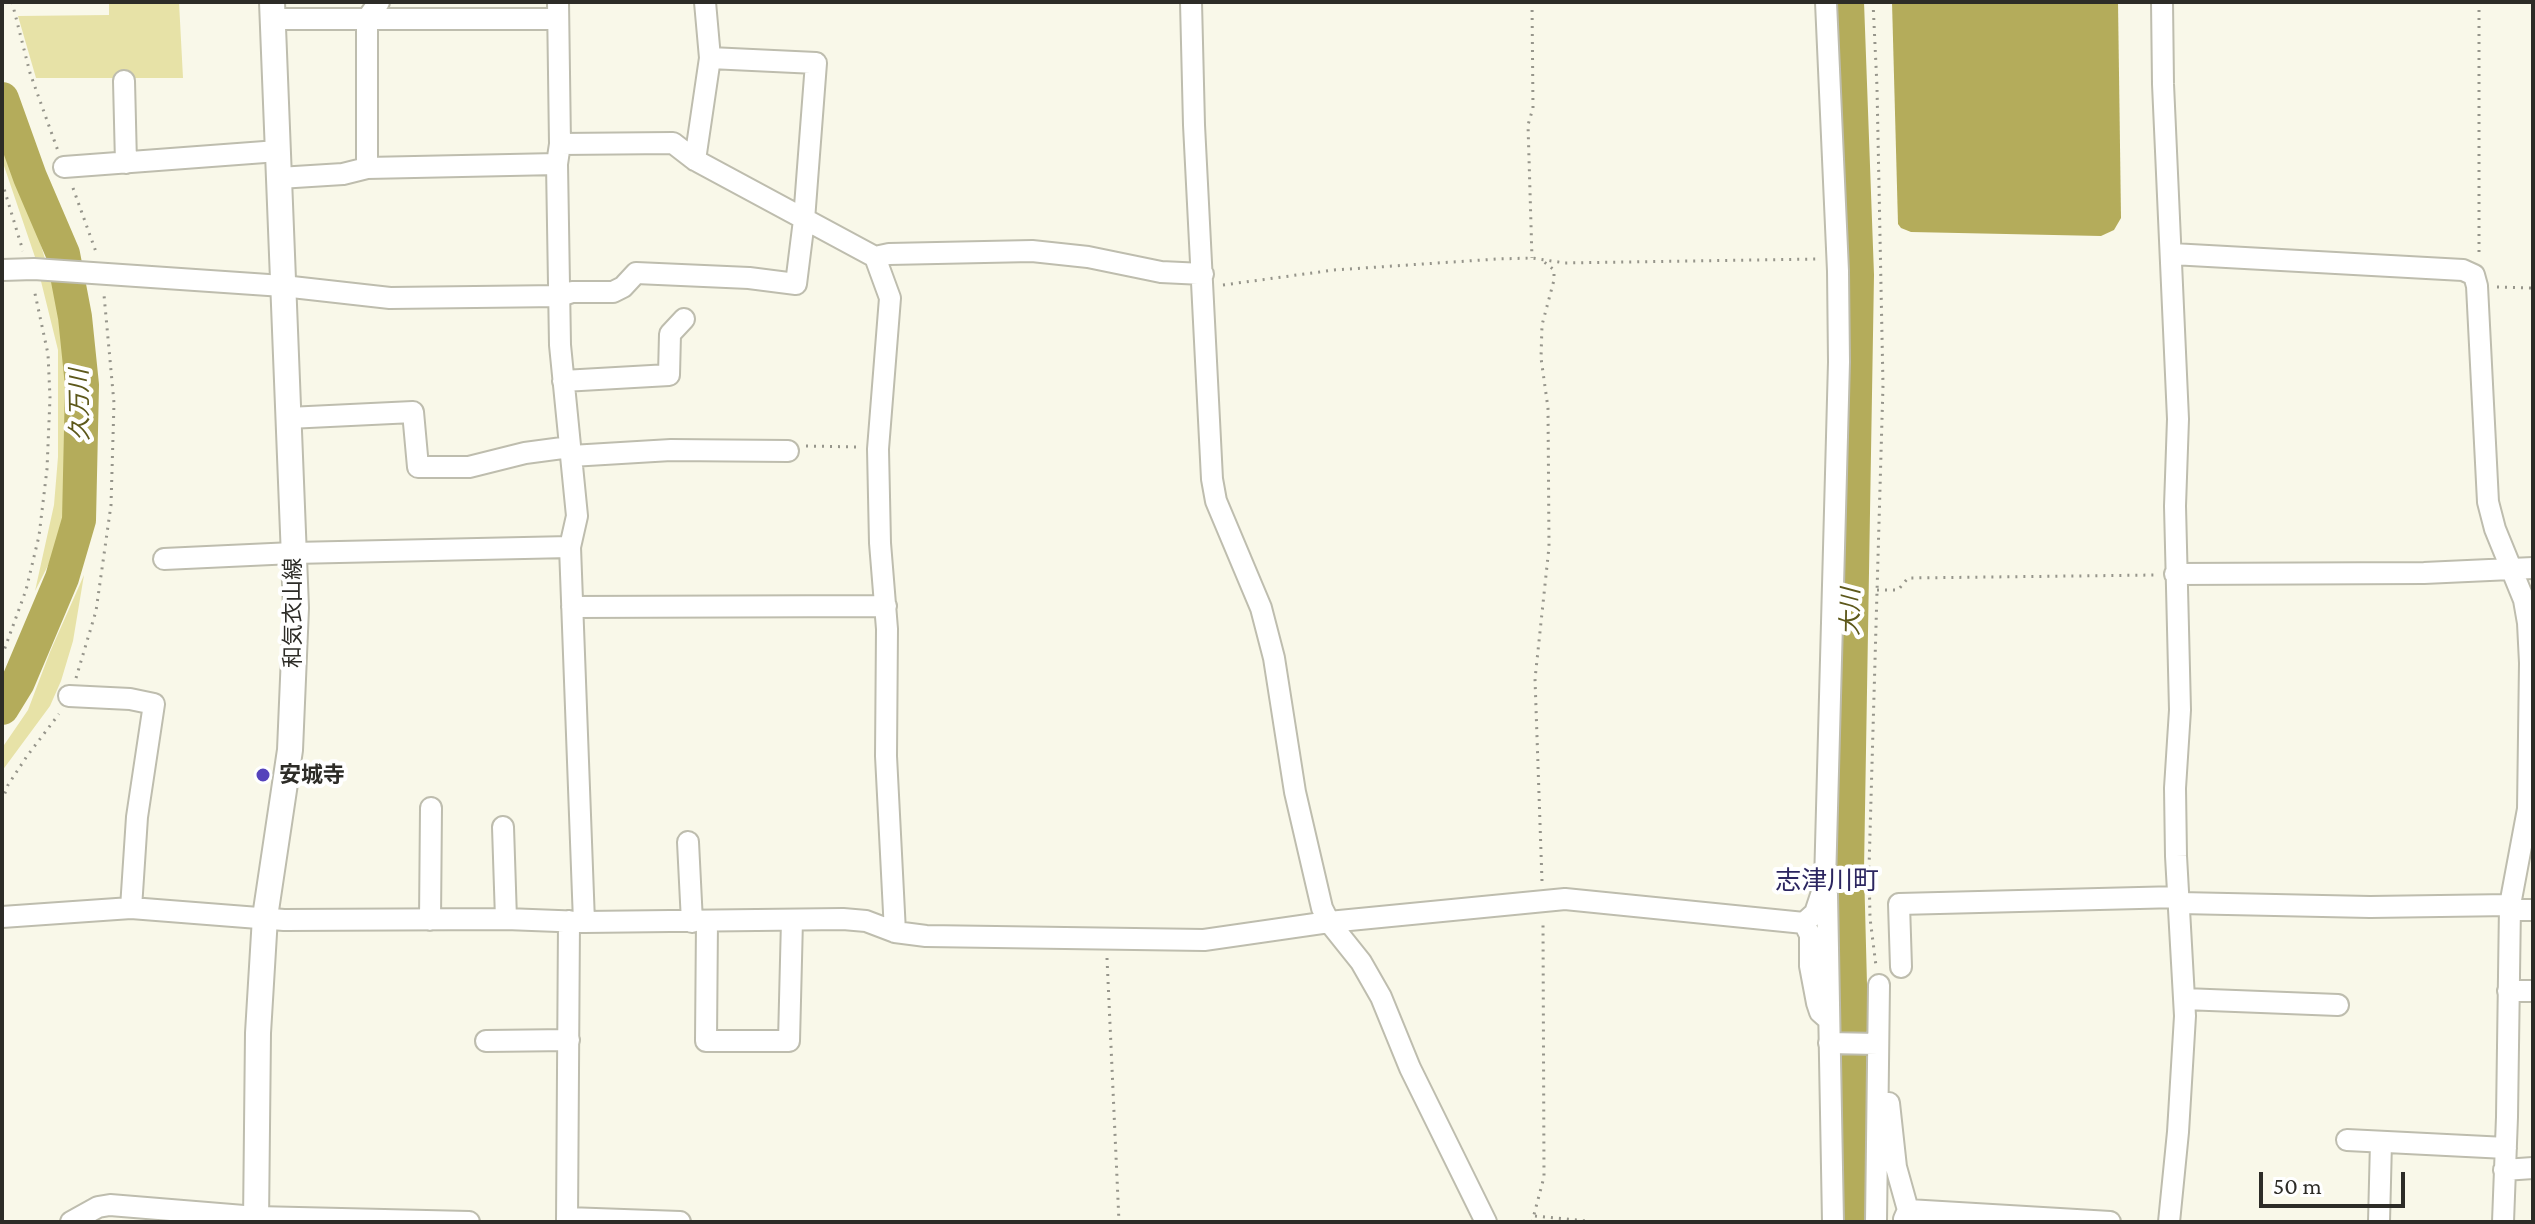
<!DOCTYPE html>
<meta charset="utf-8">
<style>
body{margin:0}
#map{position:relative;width:2535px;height:1224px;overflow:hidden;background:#f9f8e9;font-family:"Crimson Pro",serif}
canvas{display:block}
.frame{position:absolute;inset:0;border:4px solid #2d2c27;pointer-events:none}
.scale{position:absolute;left:2259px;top:1172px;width:146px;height:36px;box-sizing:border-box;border:4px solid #2d2c27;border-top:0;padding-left:10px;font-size:24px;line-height:28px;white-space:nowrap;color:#2d2c27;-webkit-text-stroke:6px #fff;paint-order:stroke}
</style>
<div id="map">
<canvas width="2535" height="1224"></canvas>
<div class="frame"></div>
<div class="scale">50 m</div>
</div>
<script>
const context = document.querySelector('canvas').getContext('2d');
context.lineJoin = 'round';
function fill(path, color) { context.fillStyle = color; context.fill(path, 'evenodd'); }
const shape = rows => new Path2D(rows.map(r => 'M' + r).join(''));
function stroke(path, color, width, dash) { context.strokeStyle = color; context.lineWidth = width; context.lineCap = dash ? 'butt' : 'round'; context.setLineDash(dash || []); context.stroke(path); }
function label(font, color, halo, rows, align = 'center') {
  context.font = font + ' "Crimson Pro","Noto Sans JP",serif'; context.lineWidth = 8; context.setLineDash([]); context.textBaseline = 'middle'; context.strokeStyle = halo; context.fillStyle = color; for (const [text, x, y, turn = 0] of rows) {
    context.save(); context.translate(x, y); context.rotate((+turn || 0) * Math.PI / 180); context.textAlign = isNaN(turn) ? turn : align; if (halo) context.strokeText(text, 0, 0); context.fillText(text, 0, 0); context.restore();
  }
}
const green = shape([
 [179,2,183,78,36,78,18,16,109,15,109,3],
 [2,145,6,150,22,188,40,242,62,317,67,357,69,400,67,504,62,538,35,591,54,505,58,457,58,350,35,257,2,160],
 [84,575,73,641,61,681,50,706,2,771,2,748,28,710,50,652]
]);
const water = shape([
 [1892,2,2118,2,2121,218,2114,230,2101,236,1911,232,1901,228,1898,224]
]);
const river = shape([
 [1847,2,1857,275,1847,869,1855,1178,1852,1222],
 [2,99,30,177,63,254,75,317,82,385,79,520,62,578,18,682,2,708]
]);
const path = shape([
 [12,2,30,73,58,151],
 [1532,2,1533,108,1528,125,1532,258],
 [1873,2,1877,87,1883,385,1869,868,1870,918,1876,966],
 [2479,2,2479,256],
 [2,182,23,251],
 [73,188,96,252],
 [1223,285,1334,270,1497,259,1532,258,1565,263,1818,259],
 [2497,287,2533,288],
 [806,446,859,447],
 [1877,590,1898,590,1908,578,2155,575],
 [2,656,26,590,39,536,47,469,50,398,48,354,34,289],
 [76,678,96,611,111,505,114,403,104,295],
 [2,801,8,785,27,756,59,714],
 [1542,881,1535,679,1549,547,1548,408,1541,358,1542,325,1554,280,1554,270,1543,261],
 [1107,958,1119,1222],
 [1535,1216,1597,1222],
 [1532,1222,1544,1177,1543,921]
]);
const minor = shape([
 [558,2,560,144,557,164,560,345,577,516,570,547,584,922],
 [1191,2,1194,125,1212,479,1216,501,1261,608,1274,658,1295,792,1322,908,1329,922,1361,962,1381,997,1410,1068,1486,1222],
 [2162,2,2163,84,2178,419,2175,506,2180,710,2175,788,2176,856,2185,1016,2178,1132,2169,1222],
 [272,19,558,19],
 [124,81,126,163],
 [560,144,673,143,695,160,875,257,889,254,1032,251,1088,257,1161,272,1203,274],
 [695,160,710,58,705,2],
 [64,167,278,151],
 [367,168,367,19,379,2],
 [279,178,343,174,367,168,557,164],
 [2172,254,2463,270,2474,275,2477,286,2488,502,2495,529,2524,600,2528,623,2530,663,2528,809,2510,905,2507,1117,2503,1222],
 [875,257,890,298,878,449,880,543,887,629,886,756,895,932],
 [2,270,34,269,283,286,390,298,560,296,572,292,613,292,623,287,636,273,749,278,796,284,804,220,816,63,710,58],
 [563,381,669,375,670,334,684,319],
 [288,418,413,412,418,467,469,467,525,453,570,447],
 [571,456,671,450,788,451],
 [164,559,293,553,570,547],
 [2175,574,2424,573,2533,568],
 [572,607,886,606],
 [69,696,130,699,154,704,137,817,131,908],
 [503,827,506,919],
 [688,842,692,922],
 [1827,894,1833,1222],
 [2180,903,2370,907,2510,905],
 [2510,910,2533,910],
 [2,917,131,908,284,920,506,919,584,922,843,919,866,921,895,932,926,936,1204,940,1329,922,1565,899,1804,923,1810,935,1810,966,1817,1003,1820,1012,1829,1020],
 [430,920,431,808],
 [707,921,706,1041,789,1041,792,920],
 [1804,923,1815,913,1825,883,1839,362,1838,271,1826,2],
 [1901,967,1899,904,2179,897],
 [2508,991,2533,991],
 [2184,999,2338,1005],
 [486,1041,569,1040],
 [1829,1043,1878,1044],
 [1889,1103,1896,1167,1908,1210,1904,1219],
 [2347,1140,2506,1148],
 [2504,1170,2533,1168],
 [1908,1210,2110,1222],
 [567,1218,680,1222],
 [71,1222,98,1207,110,1205,256,1217,469,1222],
 [567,1222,569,921],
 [1876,1222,1879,985],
 [2379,1222,2381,1142]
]);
const major = shape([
 [256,1222,258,1033,265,917,290,750,296,608,272,2]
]);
const markers = [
 [263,775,8,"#5543bb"]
];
const streetNames = [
 ["和気衣山線",293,613,-90]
];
const poiNames = [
 ["安城寺",279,775]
];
const waterNames = [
 ["久万川",80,405,-91],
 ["大川",1851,612,-89]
];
const quarterNames = [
 ["志津川町",1827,881]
];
fill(green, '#e7e2a7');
fill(water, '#b4ac5b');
stroke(river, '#b4ac5b', 34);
stroke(minor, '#bebdae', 24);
stroke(major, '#bebdae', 28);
stroke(path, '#96958b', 3, [2, 6]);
stroke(minor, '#fff', 20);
stroke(major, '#fff', 24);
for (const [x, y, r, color] of markers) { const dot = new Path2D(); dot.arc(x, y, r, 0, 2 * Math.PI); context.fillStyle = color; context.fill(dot); stroke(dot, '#fff', 3); }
label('22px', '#2d2c27', '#fff', streetNames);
label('bold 22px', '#2d2c27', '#fff', poiNames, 'left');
label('italic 24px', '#5d581b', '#fff', waterNames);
label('26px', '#2c2660', '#fff', quarterNames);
</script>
